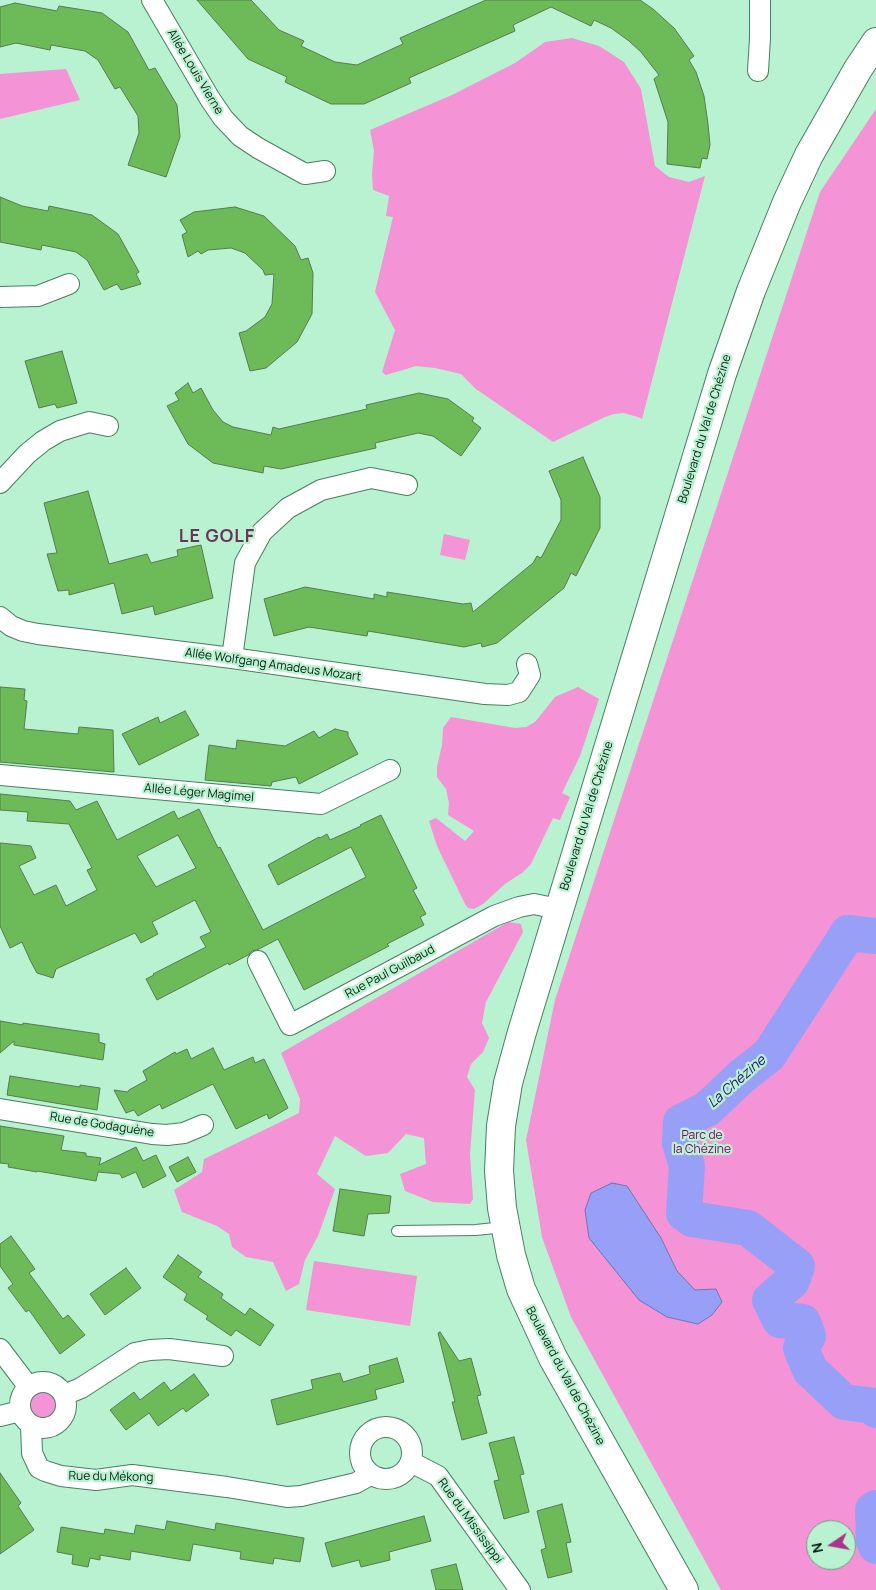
<!DOCTYPE html>
<meta charset="utf-8">
<style>
body{margin:0}
#map{position:relative;width:876px;height:1590px;overflow:hidden;background:#b8f2d0;font-family:Manrope,sans-serif}
canvas{display:block}
.north{position:absolute;left:806px;top:1520px;width:50px;height:50px;box-sizing:border-box;background:#b8f2d0;border:1px solid #719d84;border-radius:50%;rotate:258deg;font-size:14px;font-weight:700;line-height:20px;text-align:center;color:#071e12}
.north::after{content:'';display:block;margin:auto;width:18px;height:22px;background:#aa348c;clip-path:polygon(50% 0,100% 100%,50% 72%,0 100%)}
</style>
<div id="map">
<canvas width="876" height="1590"></canvas>
<div class="north">N</div>
</div>
<script>
const context = document.querySelector('canvas').getContext('2d');
context.lineJoin = 'round';
function fill(path, color) { context.fillStyle = color; context.fill(path, 'evenodd'); }
const shape = rows => new Path2D(rows.map(r => 'M' + r).join(''));
function stroke(path, color, width, dash) { context.strokeStyle = color; context.lineWidth = width; context.lineCap = dash ? 'butt' : 'round'; context.setLineDash(dash || []); context.stroke(path); }
function label(font, color, halo, rows, align = 'center') {
  context.font = font + ' Manrope,sans-serif'; context.lineWidth = 4.5; context.setLineDash([]); context.textBaseline = 'middle'; context.strokeStyle = halo; context.fillStyle = color; for (const [text, x, y, turn = 0] of rows) {
    context.save(); context.translate(x, y); context.rotate((+turn || 0) * Math.PI / 180); context.textAlign = isNaN(turn) ? turn : align; if (halo) context.strokeText(text, 0, 0); context.fillText(text, 0, 0); context.restore();
  }
}
const green = shape([
 [572,38,599,46,624,62,641,89,655,166,669,177,689,182,705,176,642,419,638,417,623,413,614,414,605,417,553,442,476,389,461,374,435,368,416,366,386,375,382,372,395,330,375,292,393,217,386,216,389,196,373,190,372,174,374,151,370,130,452,95,515,63,545,42],
 [66,69,80,100,0,119,0,74],
 [876,109,876,1590,721,1590,571,1317,542,1237,526,1140,555,1000,820,192],
 [816,1530,846,1530,846,1560,816,1560],
 [444,534,470,540,465,560,440,555],
 [578,687,599,699,580,756,562,793,570,797,560,820,553,818,531,864,522,873,505,884,483,904,474,909,468,908,465,904,437,846,429,821,436,818,465,841,474,831,448,815,449,803,446,789,437,777,437,767,442,745,443,728,451,717,515,728,526,727,535,722,555,697],
 [508,922,521,924,523,932,486,1002,482,1023,489,1038,483,1052,471,1064,467,1077,475,1090,470,1154,473,1199,470,1204,433,1202,405,1191,400,1174,426,1164,424,1138,406,1134,388,1153,366,1156,335,1136,317,1174,335,1189,318,1236,305,1260,299,1284,286,1291,273,1262,246,1257,232,1247,229,1234,217,1226,182,1212,174,1190,202,1172,204,1159,299,1113,300,1099,281,1053],
 [314,1261,417,1276,410,1326,306,1310],
 '30 1405a14 14 0 1 1 28 0a14 14 0 1 1-28 0Z'
]);
const water = shape([
 [612,1183,627,1186,661,1238,677,1271,695,1290,716,1289,722,1302,712,1315,698,1324,667,1317,639,1300,589,1238,585,1210,591,1193,612,1183]
]);
const river = shape([
 [876,936,848,933,769,1055,742,1076,707,1109,681,1122,680,1143,687,1166,684,1213,692,1219,748,1228,797,1266,792,1281,770,1300,780,1320,803,1322,808,1336,801,1348,810,1370,844,1402,874,1406,876,1410],
 [876,1508,873,1510,874,1541,876,1546]
]);
const building = shape([
 [197,0,251,0,279,30,304,41,301,46,335,62,357,65,403,44,400,38,486,0,640,0,653,9,674,28,694,56,689,60,696,72,704,96,708,124,710,145,707,159,702,158,700,168,667,164,668,122,654,79,659,75,641,52,629,41,611,28,594,20,591,26,551,7,513,25,515,31,409,78,411,83,364,104,331,104,285,82,287,77,248,59,197,0],
 [15,3,57,11,59,6,102,13,128,32,149,70,155,68,177,105,180,137,166,177,128,165,139,133,138,116,120,87,115,89,98,60,85,51,51,45,50,50,16,43,0,47,0,7,15,3],
 [0,197,22,206,48,211,49,206,92,215,118,234,139,272,136,274,141,284,121,290,117,284,104,290,87,260,76,252,42,245,41,250,0,242,0,197],
 [235,207,264,216,295,246,301,260,308,258,313,273,312,314,297,342,266,368,250,371,239,333,246,331,265,317,272,304,274,274,265,275,263,270,245,253,231,248,208,250,201,254,198,251,188,257,182,235,187,232,180,220,194,212,235,207],
 [62,351,77,403,57,408,55,404,39,408,25,361,62,351],
 [188,383,193,393,201,388,213,410,223,422,233,427,271,435,273,427,279,429,367,409,366,405,419,393,448,399,474,418,472,421,481,428,461,456,433,436,418,433,375,443,376,448,281,469,264,466,263,473,213,463,188,444,167,406,179,400,175,393,188,383],
 [583,457,600,497,600,528,576,576,571,573,564,588,497,643,482,647,481,643,464,647,368,631,367,636,309,627,274,636,264,599,305,587,374,599,374,594,387,597,387,592,463,604,471,603,473,612,533,563,537,556,541,558,561,520,561,500,549,471,583,457],
 [88,491,109,564,147,554,151,563,178,556,177,550,201,545,213,598,155,615,153,606,122,614,114,583,69,595,69,590,58,591,47,554,57,553,44,503,88,491],
 [0,687,25,689,24,700,27,701,24,729,78,734,79,727,113,730,114,772,0,762,0,687],
 [185,711,199,735,139,765,122,734,158,717,160,723,185,711],
 [335,729,348,732,348,736,358,754,299,784,296,777,272,782,271,786,205,780,209,745,236,749,237,740,285,746,314,731,319,738,335,729],
 [0,794,70,801,76,810,97,801,117,840,174,811,178,819,199,809,218,848,220,847,263,930,366,877,351,847,278,885,268,865,319,837,320,838,327,834,330,840,361,826,360,825,381,815,417,888,413,890,426,914,420,917,424,925,387,944,389,946,304,990,278,939,259,949,252,951,248,955,229,965,228,963,157,1000,146,979,154,975,153,974,206,947,200,937,211,932,195,900,152,922,158,934,141,943,135,933,56,969,53,978,37,973,30,960,22,942,10,948,0,926,0,843,31,846,36,858,19,866,34,895,56,885,66,906,97,890,87,870,92,868,69,824,27,821,28,812,0,810,0,794],
 [178,835,196,868,156,887,137,856,178,835],
 [0,1021,23,1025,23,1023,99,1034,99,1042,105,1044,103,1060,14,1045,14,1041,0,1053,0,1021],
 [213,1048,224,1070,253,1057,255,1063,264,1059,288,1108,269,1119,267,1114,236,1129,213,1084,162,1109,160,1104,138,1116,134,1110,126,1113,114,1090,128,1092,129,1090,147,1080,143,1071,175,1052,176,1054,187,1049,191,1059,213,1048],
 [10,1076,80,1087,80,1085,100,1088,97,1110,7,1095,10,1076],
 [0,1126,64,1136,61,1150,86,1153,86,1156,101,1158,99,1165,136,1147,143,1161,156,1155,166,1176,143,1188,136,1172,122,1178,120,1174,98,1172,96,1181,37,1171,37,1172,8,1167,9,1164,0,1163,0,1126],
 [188,1157,196,1172,177,1182,169,1167,188,1157],
 [340,1189,391,1196,389,1213,368,1214,364,1236,333,1231,340,1189],
 [11,1236,35,1269,29,1273,63,1319,68,1315,85,1335,60,1354,29,1310,26,1312,8,1288,13,1284,0,1266,0,1244,11,1236],
 [178,1255,202,1272,198,1277,223,1294,221,1298,245,1315,250,1308,274,1325,260,1346,236,1330,231,1336,206,1319,208,1316,184,1300,187,1294,163,1277,178,1255],
 [126,1268,141,1288,105,1315,90,1294,126,1268],
 [440,1332,459,1361,471,1358,481,1395,477,1396,487,1433,462,1440,452,1402,455,1402,438,1333,440,1332],
 [397,1358,404,1382,375,1390,377,1399,277,1425,271,1400,313,1389,311,1380,340,1373,343,1382,370,1374,369,1366,397,1358],
 [194,1374,209,1395,186,1412,183,1408,158,1426,149,1413,126,1430,110,1410,134,1392,140,1400,164,1382,171,1391,194,1374],
 [514,1437,524,1474,520,1475,529,1512,504,1519,494,1481,499,1480,489,1443,514,1437],
 [0,1473,21,1503,18,1506,34,1530,0,1554,0,1473],
 [562,1504,571,1542,566,1543,572,1572,548,1578,541,1550,546,1548,537,1511,562,1504],
 [424,1516,431,1541,389,1552,390,1560,361,1567,359,1560,332,1567,325,1543,424,1516],
 [167,1521,215,1530,216,1523,304,1538,300,1562,274,1558,273,1564,240,1559,241,1552,193,1544,190,1561,131,1551,130,1560,100,1555,100,1560,90,1558,88,1567,72,1564,73,1555,57,1552,61,1527,104,1534,105,1529,134,1534,136,1525,165,1530,167,1521],
 [456,1564,463,1590,436,1590,431,1570,456,1564]
]);
const lane = shape([
 [397,1231,476,1230,504,1227]
]);
const street = shape([
 [152,0,210,99,223,118,240,136,258,148,305,174,325,171],
 [758,71,760,38,760,0],
 [0,297,38,296,69,284],
 [0,483,27,454,43,441,60,431,89,422,108,426],
 [0,617,11,626,23,631,38,634,232,658,485,694,508,695,519,692,530,675,527,664],
 [232,658,245,563,262,532,288,508,321,490,371,478,407,485],
 [0,775,321,804,390,770],
 [258,961,290,1025,494,916,519,907,534,904,558,909],
 [0,1109,152,1134,167,1135,184,1133,203,1125],
 [0,1349,28,1386],
 '20 1405a23 23 0 1 1 46 0a23 23 0 1 1-46 0Z',
 [64,1395,81,1388,135,1353,150,1350,169,1349,223,1356],
 [0,1416,20,1411],
 [31,1425,32,1453,39,1468,45,1471,61,1476,96,1480,132,1475,227,1487,287,1497,301,1496,356,1483,370,1475],
 '360 1453a26 26 0 1 1 52 0a26 26 0 1 1-52 0Z',
 [411,1462,438,1476,520,1590]
]);
const secondary = shape([
 [684,1590,553,1358,521,1289,511,1255,502,1208,499,1171,501,1126,508,1083,522,1032,722,374,751,291,787,202,809,155,858,69,876,42]
]);
const streetNames = [
 ["Allée Louis Vierne",195,72,59],
 ["Boulevard du Val de Chézine",705,429,-73],
 ["Allée Wolfgang Amadeus Mozart",273,665,8],
 ["Allée Léger Magimel",199,793,5],
 ["Boulevard du Val de Chézine",587,816,-73],
 ["Rue Paul Guilbaud",390,972,-28],
 ["Rue de Godaguène",102,1125,9],
 ["Boulevard du Val de Chézine",565,1376,62],
 ["Rue du Mékong",111,1477,1],
 ["Rue du Mississippi",470,1521,54]
];
const parkNames = [
 ["Parc de",702,1136],
 ["la Chézine",702,1150]
];
const waterNames = [
 ["La Chézine",737,1082,-41]
];
const districtNames = [
 ["LE GOLF",217,537]
];
fill(green, '#f493d6');
fill(water, '#989ff6');
stroke(water, '#6c78b2', 1);
stroke(river, '#989ff6', 36);
fill(building, '#6dbb58');
stroke(building, '#587a50', 1);
stroke(lane, '#487f62', 12);
stroke(street, '#487f62', 22);
stroke(secondary, '#487f62', 30);
stroke(lane, '#fff', 10);
stroke(street, '#fff', 20);
stroke(secondary, '#fff', 28);
label('12px', '#071e12', '#b8f2d0', streetNames);
label('12px', '#88006e', '#b8f2d0', parkNames);
label('italic 14px', '#210f6f', '#b8f2d0', waterNames);
context.letterSpacing = '1px';
label('bold 18px', '#6c325b', '#b8f2d0', districtNames);
context.letterSpacing = '0px';
</script>
